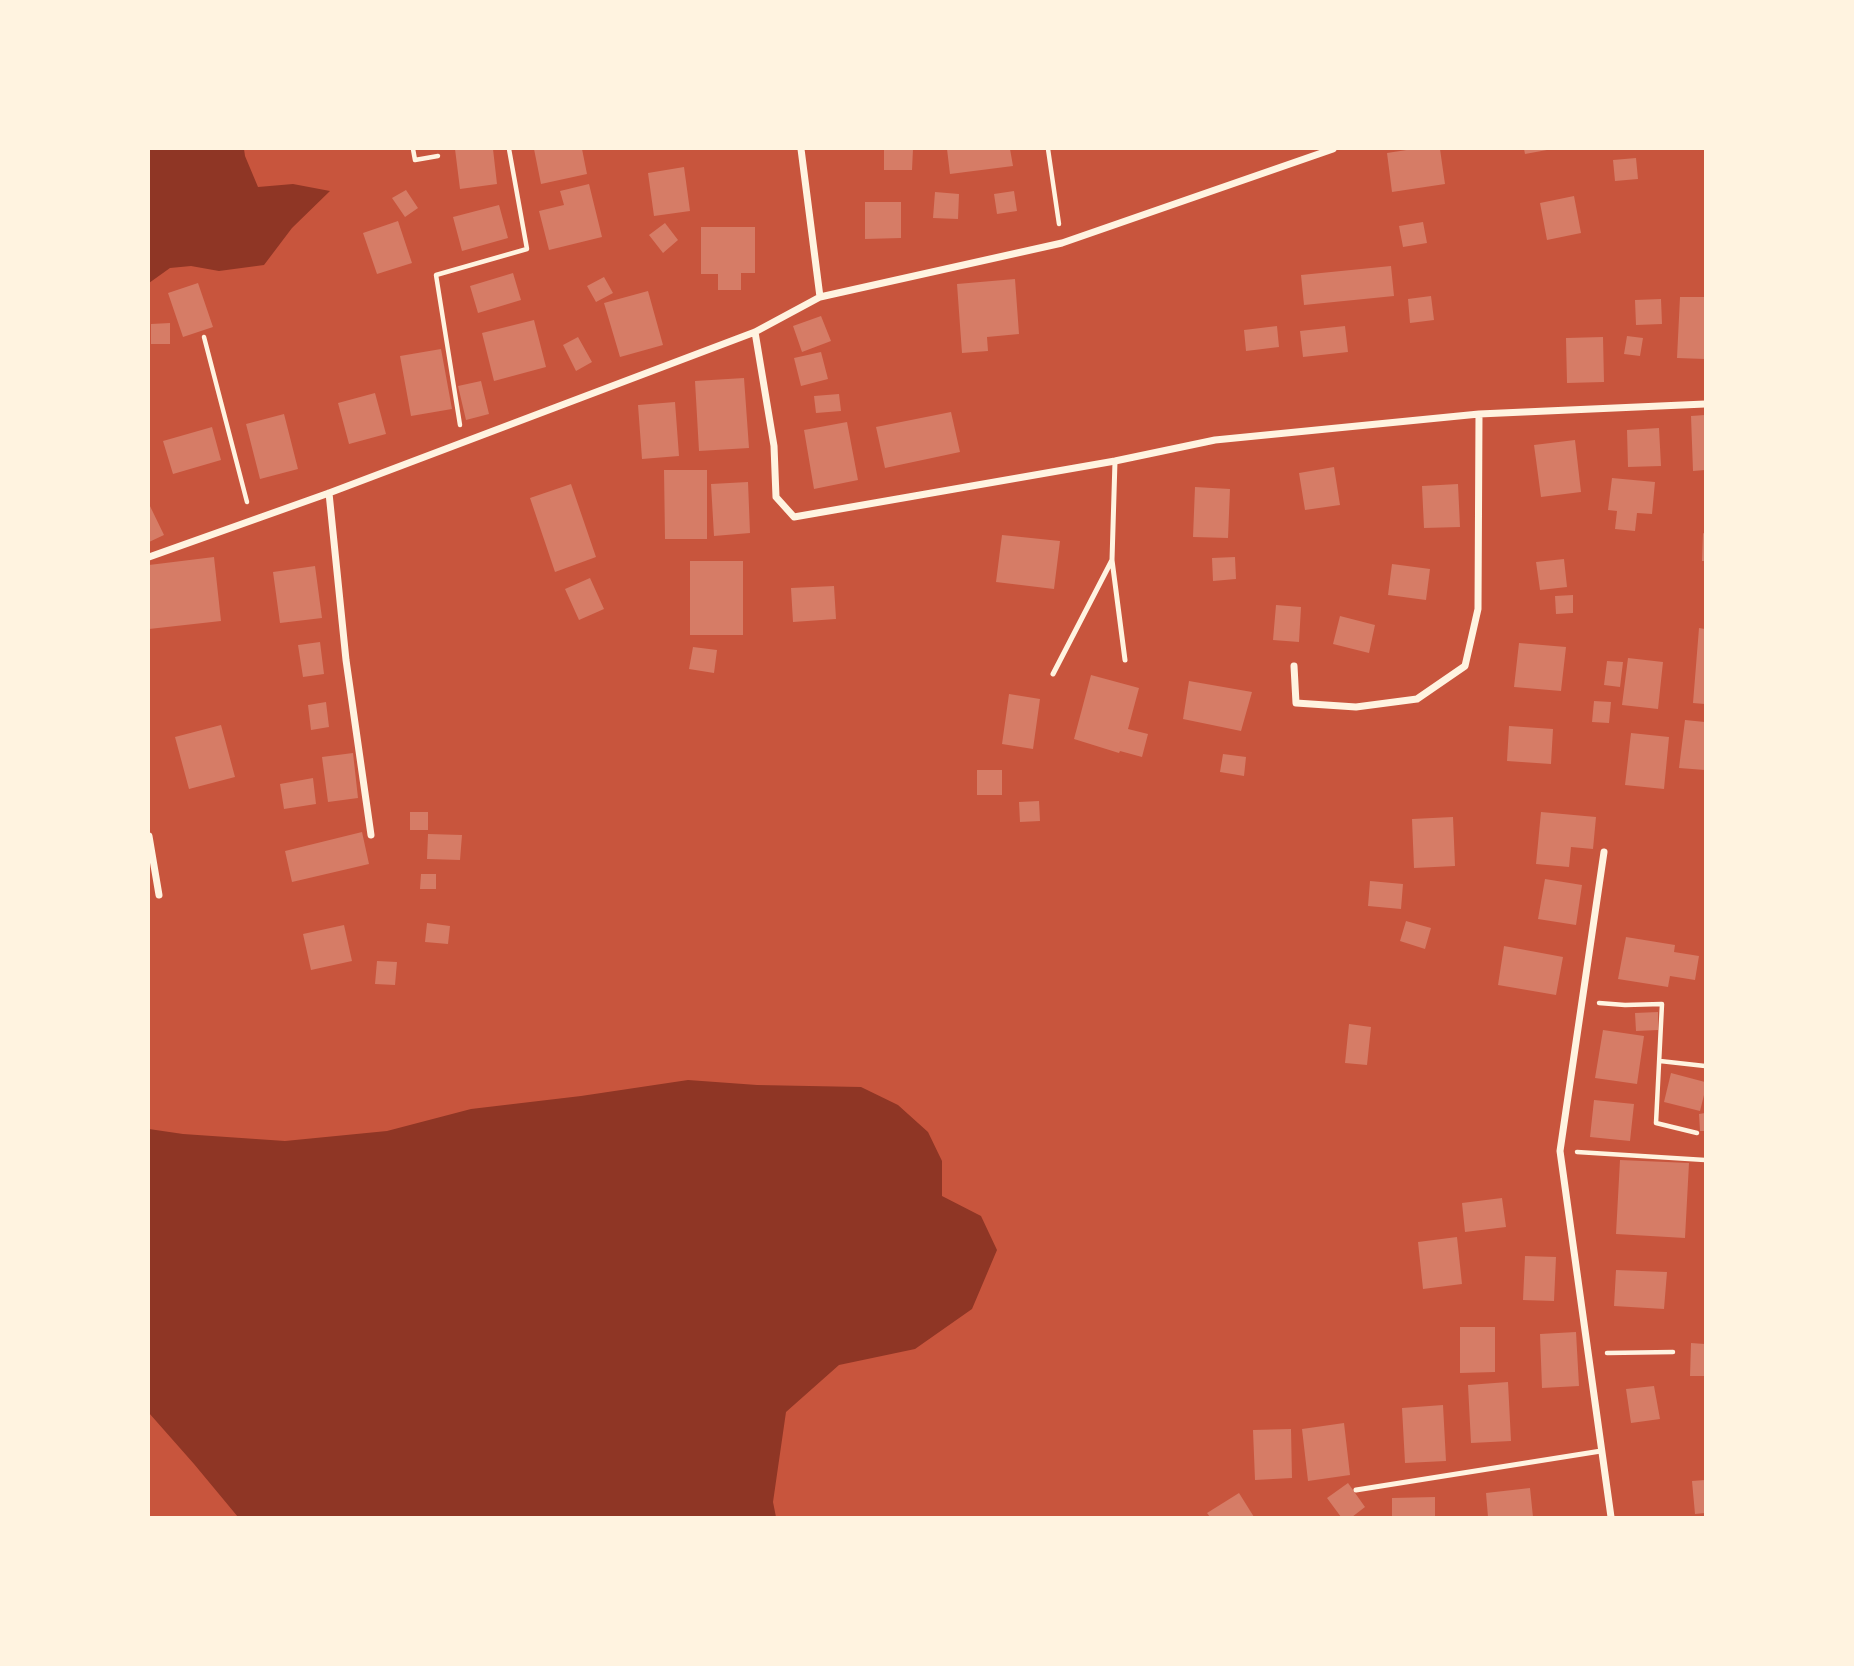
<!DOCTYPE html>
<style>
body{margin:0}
#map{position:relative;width:1854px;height:1666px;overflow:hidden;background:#c8553d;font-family:"Titillium Web",sans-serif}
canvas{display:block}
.frame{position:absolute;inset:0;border:150px solid #fff3e0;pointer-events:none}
</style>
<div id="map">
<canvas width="1854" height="1666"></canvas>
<div class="frame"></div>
</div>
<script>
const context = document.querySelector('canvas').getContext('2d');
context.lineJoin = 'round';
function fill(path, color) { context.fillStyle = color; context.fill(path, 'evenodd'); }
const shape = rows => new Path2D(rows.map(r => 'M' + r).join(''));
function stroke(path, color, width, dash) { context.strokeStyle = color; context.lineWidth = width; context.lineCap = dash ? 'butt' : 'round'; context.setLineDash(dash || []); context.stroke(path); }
const water = shape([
 [149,149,244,149,245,156,258,187,293,184,330,191,292,228,264,265,219,271,191,266,170,268,149,283],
 [688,1080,757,1085,861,1087,898,1105,928,1132,942,1161,942,1196,981,1216,997,1250,972,1309,915,1349,839,1365,786,1412,773,1502,776,1517,238,1517,194,1464,149,1413,149,1129,183,1134,285,1141,387,1131,471,1109,581,1096]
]);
const building = shape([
 [455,149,493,149,497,184,460,189],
 [534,149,582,149,587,174,541,184],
 [884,149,913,149,912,170,884,170],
 [947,149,1010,149,1013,166,950,174],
 [1413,149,1440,149,1445,184,1392,192,1387,153],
 [1524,149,1547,149,1547,150,1525,154],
 [1636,158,1638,179,1615,181,1613,160],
 [684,167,690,211,654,216,648,173],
 [589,184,602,237,549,250,539,211,564,205,560,191],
 [406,190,418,208,405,217,392,198],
 [1014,191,1017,211,997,214,994,194],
 [935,192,959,194,958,219,933,218],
 [1574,196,1581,233,1547,240,1540,203],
 [865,202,901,202,901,238,865,239],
 [499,205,508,238,462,251,453,217],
 [398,221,412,263,377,274,363,233],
 [1423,222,1427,243,1403,247,1399,226],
 [665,223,678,240,663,253,649,235],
 [701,227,755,227,755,273,741,273,741,290,718,290,718,274,701,274],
 [1391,266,1394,296,1304,305,1301,275],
 [513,273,521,300,478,313,470,286],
 [604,277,613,293,596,302,587,286],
 [1015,279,1019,334,987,337,988,351,962,353,957,284],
 [198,283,213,327,183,337,168,293],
 [648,291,663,345,620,357,604,303],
 [1431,296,1434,320,1410,323,1408,299],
 [1680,297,1705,297,1705,359,1677,358],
 [1661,299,1662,324,1636,325,1635,300],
 [821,316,831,341,802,352,793,326],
 [534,320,546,367,494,381,482,333],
 [170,323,170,344,151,344,151,324],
 [1277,326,1279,347,1246,351,1244,330],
 [1345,326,1348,352,1303,357,1300,331],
 [1627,336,1643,338,1640,356,1624,354],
 [578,337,592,362,576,371,563,345],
 [1603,337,1604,382,1567,383,1566,338],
 [441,349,452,409,411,416,400,356],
 [821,352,828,379,801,386,794,358],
 [744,378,749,448,699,451,695,381],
 [481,381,489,414,466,420,458,386],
 [375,393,386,434,349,444,338,403],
 [839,394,841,411,816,413,814,396],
 [675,402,679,456,642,459,638,405],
 [951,412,960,452,885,468,876,427],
 [284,414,298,469,260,479,246,424],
 [1705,415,1705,470,1693,471,1691,416],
 [847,422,858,480,814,489,804,430],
 [212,427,221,460,173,474,163,441],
 [1659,428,1661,466,1628,467,1627,430],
 [1575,440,1581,492,1541,497,1534,445],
 [1334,467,1340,505,1305,510,1299,473],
 [664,470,707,470,707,539,665,539],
 [1612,478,1655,482,1652,514,1637,513,1635,531,1615,529,1617,511,1608,510],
 [748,482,750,533,714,536,711,484],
 [571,484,596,557,555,572,530,498],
 [1458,484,1460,527,1424,528,1422,486],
 [1195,487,1230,489,1228,538,1193,537],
 [149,504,164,535,149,542],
 [1703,533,1705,534,1705,561,1702,561],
 [1002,535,1060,541,1054,589,996,582],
 [214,557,221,621,149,629,149,565],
 [1235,557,1236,579,1213,581,1212,558],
 [1564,559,1567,587,1540,590,1536,562],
 [690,561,743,561,743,635,690,635],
 [1392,564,1430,569,1426,600,1388,595],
 [315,566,322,618,280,623,273,572],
 [590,578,604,609,579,620,565,589],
 [834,586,836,619,793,622,791,588],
 [1573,595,1573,613,1556,614,1555,596],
 [1276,605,1301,607,1299,642,1273,640],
 [1340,616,1375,625,1369,653,1333,644],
 [1699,628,1705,629,1705,704,1693,703],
 [320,642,324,674,303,677,298,645],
 [1519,643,1566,647,1561,691,1514,687],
 [693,647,717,650,714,673,689,669],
 [1628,658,1663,662,1658,709,1622,705],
 [1607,661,1623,662,1620,687,1604,685],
 [1091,675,1139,688,1128,729,1148,734,1142,757,1120,751,1119,753,1074,739],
 [1189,681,1252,692,1241,731,1183,719],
 [1009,694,1040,699,1033,749,1002,744],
 [1594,701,1611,702,1609,723,1592,722],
 [326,702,329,727,311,730,308,705],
 [1685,720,1705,722,1705,770,1679,768],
 [221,725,235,777,189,789,175,737],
 [1509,726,1553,729,1551,764,1507,761],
 [1631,733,1669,737,1664,789,1625,785],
 [353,753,358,798,328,802,322,757],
 [1223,754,1246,757,1244,776,1220,772],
 [977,770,1002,770,1002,795,977,795],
 [313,778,316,804,284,809,280,784],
 [1039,801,1040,821,1020,822,1019,802],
 [410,812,428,812,428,830,410,830],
 [1541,812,1596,817,1593,849,1571,847,1569,867,1536,864],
 [1453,817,1455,866,1414,868,1412,819],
 [362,832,369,864,292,882,285,851],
 [428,834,462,835,460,860,427,859],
 [421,874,436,874,436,889,420,889],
 [1545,879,1582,885,1576,925,1538,919],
 [1370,881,1403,884,1401,909,1368,906],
 [1406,921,1431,928,1425,949,1400,941],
 [427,923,450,926,448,944,425,942],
 [344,925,352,961,311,970,303,934],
 [1626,937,1675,945,1674,952,1699,956,1695,980,1670,976,1668,987,1618,979],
 [1504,946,1563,957,1556,995,1498,985],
 [377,961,397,962,395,985,375,984],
 [1658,1012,1658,1030,1636,1031,1635,1013],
 [1349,1024,1371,1027,1367,1065,1345,1063],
 [1603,1030,1644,1036,1637,1084,1595,1078],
 [1671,1073,1705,1082,1705,1091,1700,1111,1664,1102],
 [1594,1100,1634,1104,1630,1141,1590,1137],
 [1705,1113,1705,1131,1700,1131,1699,1114],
 [1620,1160,1689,1163,1685,1238,1616,1234],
 [1502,1198,1506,1227,1465,1232,1462,1203],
 [1457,1237,1462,1284,1423,1289,1418,1242],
 [1525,1256,1556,1257,1554,1301,1523,1300],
 [1616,1270,1667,1272,1664,1309,1614,1306],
 [1460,1327,1495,1327,1495,1372,1460,1373],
 [1576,1332,1579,1386,1542,1388,1540,1334],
 [1691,1343,1705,1344,1705,1376,1690,1376],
 [1508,1382,1511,1441,1471,1443,1468,1385],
 [1654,1386,1660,1419,1631,1423,1626,1389],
 [1443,1405,1446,1461,1405,1463,1402,1408],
 [1344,1423,1350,1475,1308,1481,1302,1429],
 [1291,1429,1292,1478,1255,1480,1253,1430],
 [1705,1480,1705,1513,1695,1514,1692,1481],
 [1348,1483,1365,1507,1352,1517,1341,1517,1327,1498],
 [1530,1488,1533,1517,1488,1517,1486,1493],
 [1239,1493,1254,1517,1210,1517,1207,1513],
 [1435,1497,1435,1517,1392,1517,1392,1498]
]);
const path = shape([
 [413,149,415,160,438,156],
 [1048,149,1059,224],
 [204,337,247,502],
 [460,425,436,275,527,249,509,149],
 [1599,1003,1625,1005,1662,1004,1656,1123,1697,1133],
 [1660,1061,1705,1066],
 [1577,1152,1705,1160],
 [1607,1353,1673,1352]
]);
const service = shape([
 [1115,461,1112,560,1125,660],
 [1053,674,1112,560],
 [1356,1490,1601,1451]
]);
const minor = shape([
 [801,149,820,297],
 [755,332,774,446,776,497,794,517,1115,461,1215,440,1479,414,1705,404],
 [329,493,346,660,371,835],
 [149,557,329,493,755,332,820,297,1062,243,1333,149],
 [1294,666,1296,703,1356,707,1417,699,1465,666,1478,609,1479,414],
 [149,836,159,895],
 [1604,852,1560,1151,1611,1517]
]);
fill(water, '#8f3625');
fill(building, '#d67c66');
stroke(path, '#fff3e0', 4.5);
stroke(service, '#fff3e0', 5);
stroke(minor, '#fff3e0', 7);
</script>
